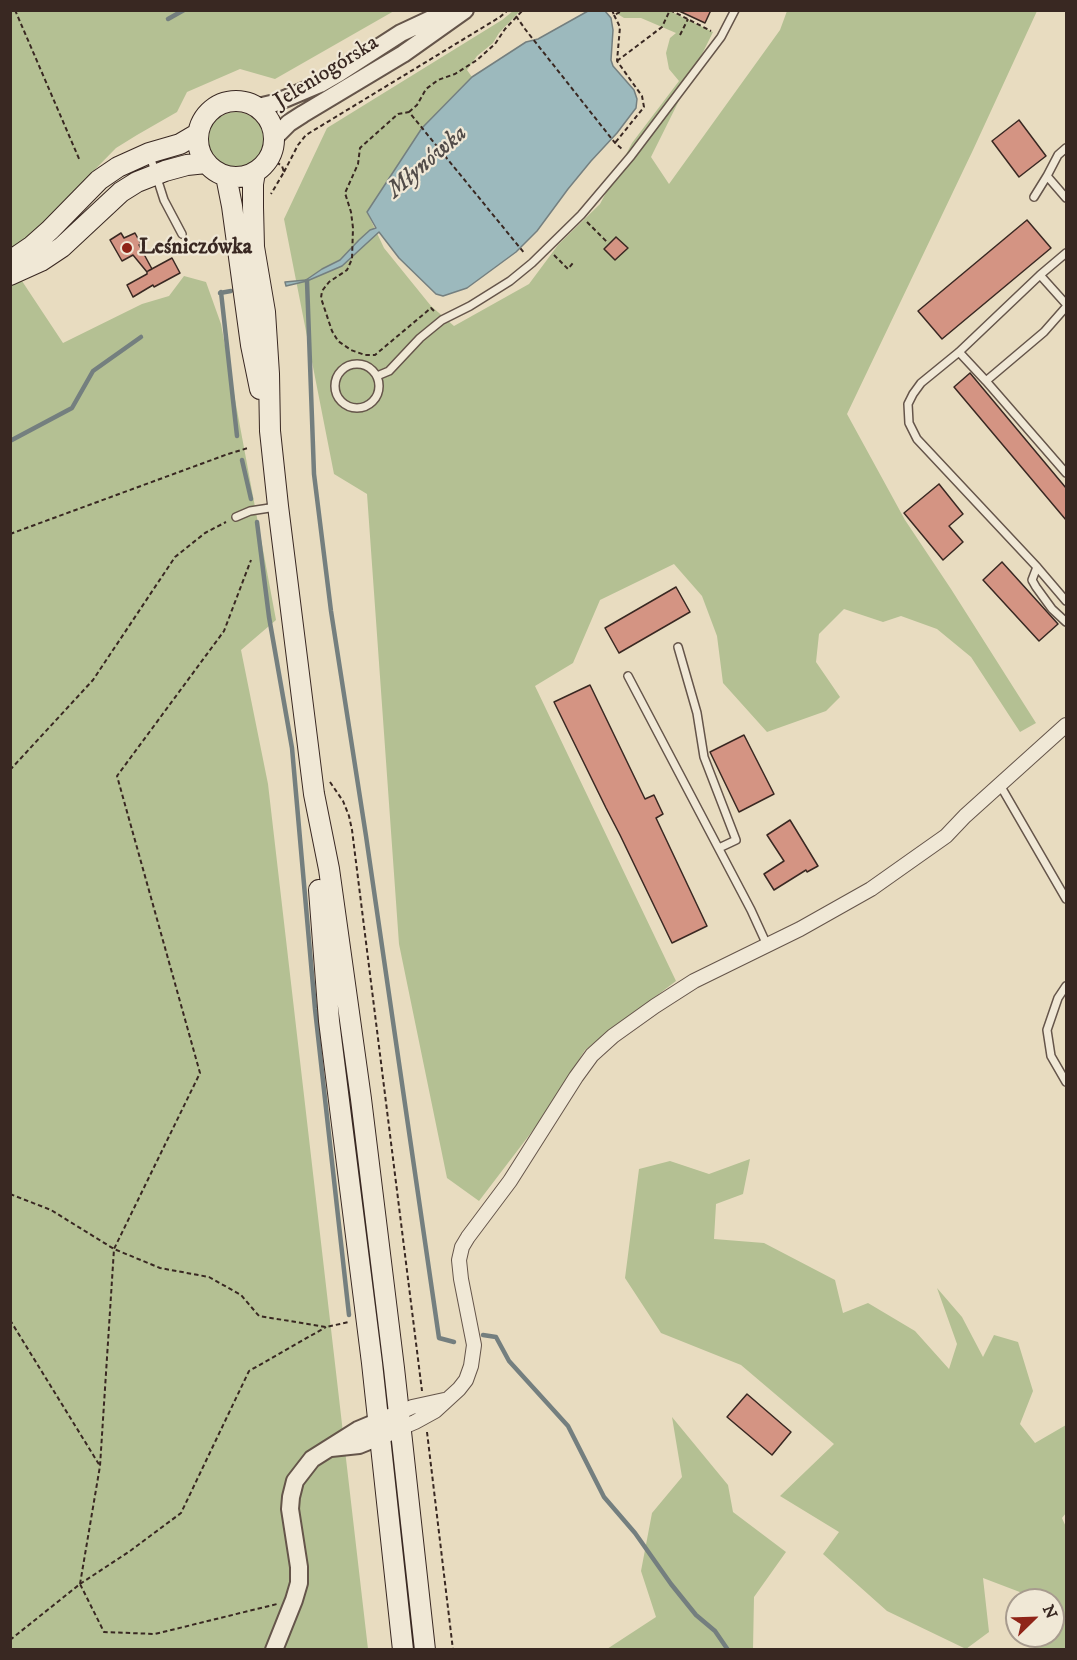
<!DOCTYPE html>
<meta charset="utf-8">
<style>
body{margin:0}
#map{position:relative;width:1077px;height:1660px;overflow:hidden;background:#e8dcc0;font-family:"IM FELL DW Pica",serif}
canvas{display:block}
.frame{position:absolute;inset:0;border:12px solid #392822;pointer-events:none}
.north{position:absolute;left:1005px;top:1588px;width:60px;height:60px;box-sizing:border-box;background:#f0e8d6;border:2px solid #a79b8e;border-radius:50%;rotate:67deg;font-size:16px;font-weight:700;line-height:24px;text-align:center;color:#392822}
.north::after{content:'';display:block;margin:auto;width:21px;height:27px;background:#8f2418;clip-path:polygon(50% 0,100% 100%,50% 72%,0 100%)}
</style>
<div id="map">
<canvas width="1077" height="1660"></canvas>
<div class="frame"></div>
<div class="north">N</div>
</div>
<script>
const context = document.querySelector('canvas').getContext('2d');
context.lineJoin = 'round';
function fill(path, color) { context.fillStyle = color; context.fill(path, 'evenodd'); }
const shape = rows => new Path2D(rows.map(r => 'M' + r).join(''));
function stroke(path, color, width, dash) { context.strokeStyle = color; context.lineWidth = width; context.lineCap = dash ? 'butt' : 'round'; context.setLineDash(dash || []); context.stroke(path); }
function label(font, color, halo, rows, align = 'center') {
  context.font = font + ' "IM FELL DW Pica",serif'; context.lineWidth = 4.5; context.setLineDash([]); context.textBaseline = 'middle'; context.strokeStyle = halo; context.fillStyle = color; for (const [text, x, y, turn = 0] of rows) {
    context.save(); context.translate(x, y); context.rotate((+turn || 0) * Math.PI / 180); context.textAlign = isNaN(turn) ? turn : align; if (halo) context.strokeText(text, 0, 0); context.fillText(text, 0, 0); context.restore();
  }
}
const green = shape([
 [622,10,670,11,713,32,651,157,669,184,780,30,787,11,1037,11,973,150,847,414,905,520,951,589,1036,723,1020,732,971,657,937,629,901,616,883,622,844,609,819,634,816,662,840,697,826,711,767,732,723,683,717,636,702,596,674,564,600,600,573,663,535,686,676,981,585,1050,540,1121,479,1201,447,1178,399,944,367,494,334,474,284,219,327,128,502,20,513,11,520,11,499,33,493,43,477,56,467,70,472,77,422,128,367,212,384,248,431,306,454,326,529,284,558,245,600,204,632,143,679,81,669,69,666,53,670,38,676,33,641,18,624,18,616,13],
 [11,11,394,11,275,79,240,69,187,92,177,112,137,135,116,148,22,244,11,250],
 '208 140a28 28 0 1 1 56 0a28 28 0 1 1-56 0Z',
 [184,276,206,282,221,324,276,620,241,650,268,784,368,1649,11,1649,10,286,22,281,63,343,142,304,169,296],
 [750,1159,743,1194,716,1204,714,1239,764,1243,835,1280,843,1313,868,1303,915,1331,949,1369,957,1344,937,1288,962,1317,983,1357,994,1335,1018,1342,1033,1391,1020,1424,1035,1443,1066,1425,1066,1513,1062,1518,1066,1527,1066,1649,1035,1649,1033,1636,1053,1636,1053,1600,1027,1600,1025,1594,983,1578,989,1632,966,1649,887,1611,823,1554,839,1532,780,1496,834,1444,741,1365,661,1333,625,1278,639,1169,670,1161,709,1174],
 [672,1417,728,1485,733,1512,786,1552,754,1597,753,1649,607,1649,656,1617,641,1571,652,1513,682,1477]
]);
const water = shape([
 [588,11,605,11,611,18,613,30,611,60,613,66,634,90,637,99,636,108,617,133,591,161,568,189,537,231,516,252,467,288,443,296,436,294,399,258,379,232,342,266,307,281,286,286,285,282,306,280,322,269,340,260,359,240,370,230,376,228,367,212,422,128,472,77,526,42,538,39,588,11]
]);
const stream = shape([
 [168,19,184,10],
 [307,281,314,474,331,611,366,836,439,1338,454,1342],
 [221,292,237,436],
 [220,293,231,291],
 [10,441,72,408,93,371,141,337],
 [242,460,251,499],
 [257,522,269,617,292,748,315,1009,349,1315],
 [483,1335,496,1337,509,1361,568,1426,604,1497,635,1533,671,1584,696,1615,715,1631,728,1650]
]);
const building = shape([
 [677,10,711,10,705,23,677,10],
 [1019,120,1046,156,1019,177,992,141,1019,120],
 [1027,220,1051,248,942,339,918,311,1027,220],
 [121,233,124,238,135,233,141,244,139,245,152,269,148,271,172,258,180,273,154,287,153,285,133,297,127,285,147,274,147,272,133,255,122,261,110,240,121,233],
 [616,237,628,248,615,260,604,249,616,237],
 [970,373,1066,488,1066,520,954,387,970,373],
 [939,484,963,514,949,526,963,542,943,560,904,513,939,484],
 [1002,562,1058,624,1039,641,983,580,1002,562],
 [676,587,690,612,619,653,605,628,676,587],
 [590,685,645,799,654,795,663,814,656,818,707,926,672,943,620,835,606,808,554,702,590,685],
 [744,735,774,794,739,812,710,752,744,735],
 [790,820,818,866,807,872,806,870,774,890,764,874,784,861,767,835,790,820],
 [747,1394,791,1432,772,1455,727,1417,747,1394]
]);
const path = shape([
 [15,10,80,161],
 [612,10,614,15,624,10],
 [670,10,711,31],
 [614,15,620,27,617,61,642,96,644,107,615,143],
 [516,16,525,29,615,143,622,149],
 [680,35,688,19],
 [617,61,662,27,670,10],
 [409,112,417,105,426,89,438,80,455,74,477,60,495,44,505,29,523,10],
 [270,158,282,166,284,172,271,194],
 [284,172,298,145,306,135,500,17,508,10],
 [587,222,608,243],
 [554,255,568,269,573,263],
 [434,311,431,308,375,355,365,355,351,350,338,341,332,331,321,298,322,291,329,282,347,270,352,259,353,228,351,212,345,193,358,164,360,148,398,114,409,112,525,254],
 [10,534,228,454,248,448],
 [10,770,93,680,175,557,205,533,226,522],
 [330,782,343,801,349,816,352,830,422,1391],
 [10,1194,51,1210,114,1249,160,1268,209,1277,241,1295,259,1316,326,1327,349,1322],
 [10,1320,100,1466],
 [427,1432,453,1650],
 [80,1584,100,1466,114,1249,200,1073,117,776,224,631,251,560],
 [80,1584,130,1551,181,1513,249,1371,326,1327],
 [10,1640,80,1584,104,1632,155,1634,277,1604]
]);
const service = shape([
 [1066,148,1058,155,1047,176,1066,198],
 [150,156,164,200,182,234],
 [1034,197,1047,176],
 [1066,253,1040,275,959,352,921,383,913,394,908,404,909,423,917,439,1037,567,1066,601],
 [1040,275,1066,304],
 [959,352,986,381,1066,473],
 '335 386a22 22 0 1 1 44 0a22 22 0 1 1-44 0Z',
 [377,376,389,371,420,338,442,320,470,306,510,281,532,263,581,215,631,156,721,37,735,10],
 [986,381,1044,332,1066,307],
 [236,517,250,511,276,507],
 [1037,567,1032,580,1036,587,1052,609,1066,622],
 [678,647,697,713,704,757,736,840,719,848],
 [628,676,751,910,767,945],
 [1000,785,1066,899],
 [1066,986,1058,998,1047,1030,1051,1056,1066,1082]
]);
const minor = shape([
 [399,1413,412,1407,444,1400],
 [401,1428,415,1422,435,1411,459,1389,466,1380,471,1366,474,1345,461,1279,459,1260,462,1247,468,1237,510,1181,576,1077,592,1055,613,1036,655,1006,694,981,800,929,871,889,912,860,946,836,965,816,1066,725]
]);
const tertiary = shape([
 [258,107,275,103,320,84,339,73,401,33,431,19,455,10],
 [275,137,289,123,303,114,403,54,465,10],
 [331,1448,359,1445,401,1428],
 [274,1650,294,1600,299,1583,299,1567,290,1509,291,1497,295,1481,312,1459,358,1430,389,1417]
]);
const secondary = shape([
 '198 139a38 38 0 1 1 76 0a38 38 0 1 1-76 0Z',
 [255,172,253,184,253,207,254,247,265,312,269,374,270,431,278,506,314,794,329,869,361,1099,394,1368,425,1650],
 [226,176,232,206,251,345,260,389],
 [10,261,32,246,50,230,99,180,118,167,149,153,180,144,197,134],
 [10,275,41,261,62,247,121,192,137,182,165,171,187,165,206,163],
 [319,890,329,1021,372,1363,403,1650]
]);
const markers = [
 [127,248,6,"#8f2418"]
];
const streetNames = [
 ["Jeleniogórska",327,73,-32]
];
const poiNames = [
 ["Leśniczówka",139,248]
];
const waterNames = [
 ["Młynówka",428,163,-41]
];
fill(green, '#b4c093');
fill(water, '#9cb9bd');
stroke(water, '#747f7f', 1.5);
stroke(stream, '#747f7f', 4.5);
fill(building, '#d49483');
stroke(building, '#392822', 1.5);
stroke(service, '#65554a', 10);
stroke(minor, '#65554a', 16);
stroke(tertiary, '#65554a', 20);
stroke(secondary, '#392822', 22);
stroke(path, '#392822', 2, [4.5, 3]);
stroke(service, '#f0e8d6', 7);
stroke(minor, '#f0e8d6', 14);
stroke(tertiary, '#f0e8d6', 16);
stroke(secondary, '#f0e8d6', 20);
for (const [x, y, r, color] of markers) { const dot = new Path2D(); dot.arc(x, y, r, 0, 2 * Math.PI); context.fillStyle = color; context.fill(dot); stroke(dot, '#f0e8d6', 2); }
label('22px', '#392822', '#f0e8d6', streetNames);
label('bold 22px', '#392822', '#f0e8d6', poiNames, 'left');
label('italic 24px', '#524c49', '#f0e8d6', waterNames);
</script>
